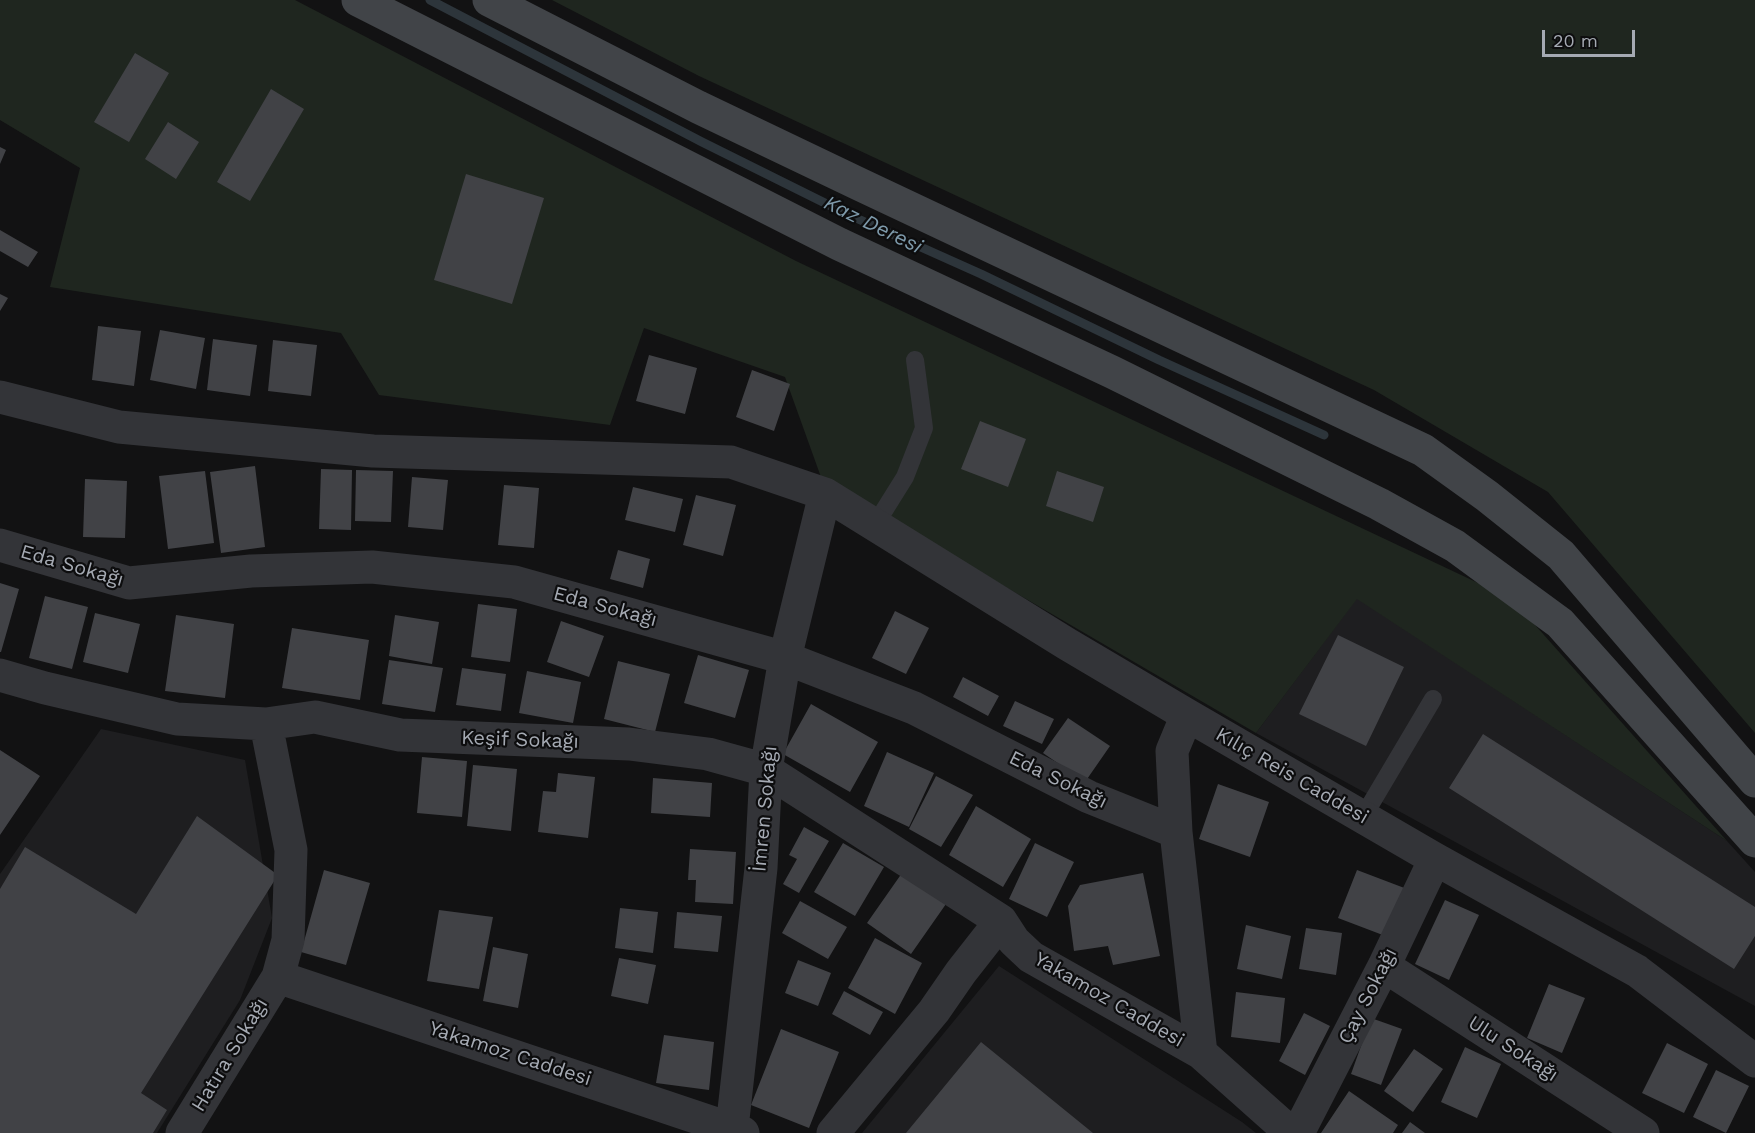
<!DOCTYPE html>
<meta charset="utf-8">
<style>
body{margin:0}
#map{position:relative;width:1755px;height:1133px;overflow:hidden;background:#121213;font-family:"Work Sans",sans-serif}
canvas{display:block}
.scale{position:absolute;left:1542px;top:30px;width:93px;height:27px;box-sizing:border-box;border:3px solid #a5aab3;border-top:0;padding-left:8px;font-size:18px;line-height:21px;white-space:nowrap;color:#a5aab3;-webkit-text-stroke:4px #0d0d0e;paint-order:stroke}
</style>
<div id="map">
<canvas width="1755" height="1133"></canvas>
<div class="scale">20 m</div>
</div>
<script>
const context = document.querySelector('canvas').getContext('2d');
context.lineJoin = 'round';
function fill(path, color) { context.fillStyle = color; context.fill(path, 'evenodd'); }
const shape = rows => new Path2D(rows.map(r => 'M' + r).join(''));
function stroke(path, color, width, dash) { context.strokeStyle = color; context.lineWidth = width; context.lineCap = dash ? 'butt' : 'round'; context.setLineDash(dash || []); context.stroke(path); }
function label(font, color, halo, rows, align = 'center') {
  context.font = font + ' "Work Sans",sans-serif'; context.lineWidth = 4.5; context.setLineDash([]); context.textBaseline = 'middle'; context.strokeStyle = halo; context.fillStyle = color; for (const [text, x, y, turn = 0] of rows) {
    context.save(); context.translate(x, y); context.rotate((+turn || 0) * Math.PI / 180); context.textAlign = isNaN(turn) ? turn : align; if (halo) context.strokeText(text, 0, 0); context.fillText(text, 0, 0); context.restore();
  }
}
const built = shape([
 [1357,598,1727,841,1755,872,1755,1006,1256,733],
 [101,729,245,760,272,918,240,1000,157,1133,0,1133,0,874],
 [999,966,1242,1122,1256,1133,862,1133]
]);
const green = shape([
 [0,0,295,0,796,261,1512,599,1727,841,1357,599,1256,733,822,480,785,377,644,328,610,425,379,395,341,333,50,287,80,168,0,120],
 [552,0,1755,0,1755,733,1548,492,1374,390,699,76]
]);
const stream = shape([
 [430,0,702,142,847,214,981,274,1159,360,1324,435]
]);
const building = shape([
 [135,53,169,73,129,142,94,122],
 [271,89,304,109,250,201,217,182],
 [168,122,199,142,176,179,145,159],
 [0,147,6,150,0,164],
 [466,174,544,198,512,304,434,280],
 [0,230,38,252,28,267,0,251],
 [0,294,8,298,0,311],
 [98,326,141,331,134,386,92,380],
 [160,330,205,338,196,389,150,380],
 [213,339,257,345,250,396,207,390],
 [273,340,317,345,311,396,268,391],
 [649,355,697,368,685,414,636,401],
 [752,370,790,384,774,431,736,417],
 [980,421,1026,439,1008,487,961,469],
 [255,466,265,547,221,553,210,472],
 [321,469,352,470,351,530,319,529],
 [356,470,393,471,391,522,355,521],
 [205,471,214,543,168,549,159,476],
 [1057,471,1104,487,1093,522,1046,506],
 [412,477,448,480,443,530,408,527],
 [85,479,127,481,125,538,83,537],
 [504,485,539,488,534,548,498,545],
 [633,487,683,499,675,532,625,520],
 [696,495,736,505,723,556,683,545],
 [618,550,650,559,643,588,610,579],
 [0,583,19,589,1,652,0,652],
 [45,596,88,607,72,669,29,658],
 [478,604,517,609,510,662,471,657],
 [895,611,929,628,906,674,872,658],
 [95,613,140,624,128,673,83,662],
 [176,615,234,624,225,698,165,691],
 [395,615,439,622,432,664,389,656],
 [561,621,604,636,589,677,547,662],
 [292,628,369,640,360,700,282,688],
 [1338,635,1404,667,1366,746,1299,714],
 [698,655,749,670,735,718,684,703],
 [389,660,443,668,435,712,382,704],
 [618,661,670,674,655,732,604,719],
 [462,668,506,674,501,711,456,705],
 [527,671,581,682,573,723,519,713],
 [963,677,999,696,988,716,953,697],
 [1015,701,1054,719,1042,744,1003,726],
 [811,704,878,742,850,792,783,754],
 [1068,718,1110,746,1085,782,1043,753],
 [1483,734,1755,907,1755,936,1734,969,1449,788],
 [0,750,40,776,0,835],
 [887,752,934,773,909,827,864,806],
 [422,757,467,761,462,817,417,813],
 [473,765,517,769,511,831,467,826],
 [558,773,595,777,588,838,538,832,543,791,556,792],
 [936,776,973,795,941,847,909,829],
 [653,778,712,783,710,817,651,813],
 [1218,784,1269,802,1250,857,1199,839],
 [976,806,1031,839,1003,887,949,855],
 [197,816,278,875,141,1093,167,1110,153,1133,0,1133,0,889,25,847,136,914],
 [804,827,829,841,799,893,783,884,797,859,789,855],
 [843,843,884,867,855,916,814,892],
 [1035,843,1074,862,1047,917,1009,899],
 [690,849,736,852,733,904,695,902,696,880,688,880],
 [324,870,370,883,346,965,301,952],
 [1357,870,1407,889,1388,937,1338,918],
 [902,873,946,904,911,954,867,923],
 [1143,873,1160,956,1113,965,1108,946,1074,951,1068,906,1080,885],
 [1445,900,1479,915,1449,980,1415,964],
 [800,901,847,927,828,959,782,933],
 [620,908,658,912,653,953,615,948],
 [439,910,493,917,479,989,427,981],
 [677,912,722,916,718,952,674,948],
 [1246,925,1291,936,1282,979,1237,969],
 [1306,928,1342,933,1336,975,1299,969],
 [875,938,922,963,895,1014,848,988],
 [493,947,528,954,518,1008,483,1001],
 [619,958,656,965,648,1004,611,996],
 [798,960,831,973,818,1006,785,993],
 [1549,984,1585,998,1562,1053,1527,1038],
 [844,991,883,1012,870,1035,832,1014],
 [1236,992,1285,998,1280,1043,1231,1037],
 [1304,1013,1330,1026,1305,1075,1279,1061],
 [1371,1018,1402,1029,1381,1085,1351,1074],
 [781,1029,839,1052,809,1128,751,1105],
 [664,1035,714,1042,709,1090,656,1083],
 [981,1042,1093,1133,906,1133],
 [1667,1043,1708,1064,1684,1113,1642,1093],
 [1465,1047,1501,1064,1477,1118,1441,1102],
 [1414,1049,1443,1069,1413,1112,1384,1091],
 [1716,1070,1749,1086,1726,1133,1693,1117],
 [1349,1091,1398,1125,1393,1133,1321,1133],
 [1410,1122,1425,1133,1402,1133]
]);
const service = shape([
 [875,525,905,477,924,428,915,360],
 [1363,817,1433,699]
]);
const minor = shape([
 [0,397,119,427,373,451,731,462,825,494,1067,644,1187,715,1435,859,1637,971,1755,1061],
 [0,545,129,583,251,571,372,567,514,582,785,658,914,708,1089,797,1176,832],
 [0,675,45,688,177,719,266,724,315,717,400,735,629,744,708,754,766,770,1001,921],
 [1187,715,1172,751,1176,832,1201,1053],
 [1384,966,1643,1133],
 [278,977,743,1133],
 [732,1128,761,868,766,770,785,658,825,494],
 [182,1133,278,977,288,940,291,850,266,724],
 [833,1133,934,1011,961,972,1001,921,1014,941,1031,957,1201,1053,1291,1133],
 [1298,1133,1384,966,1435,859]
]);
const secondary = shape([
 [358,0,839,244,1112,372,1379,504,1455,546,1560,623,1755,841],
 [489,0,698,107,859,184,1423,450,1487,496,1561,555,1755,781]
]);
const streetNames = [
 ["Eda Sokağı",72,566,16],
 ["Eda Sokağı",605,607,15],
 ["Keşif Sokağı",520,740,2],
 ["Kılıç Reis Caddesi",1292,776,30],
 ["Eda Sokağı",1058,780,26],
 ["İmren Sokağı",765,809,-85],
 ["Çay Sokağı",1368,996,-63],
 ["Yakamoz Caddesi",1109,1000,30],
 ["Ulu Sokağı",1513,1049,33],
 ["Yakamoz Caddesi",510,1054,18],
 ["Hatıra Sokağı",230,1055,-59]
];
const waterNames = [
 ["Kaz Deresi",873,225,26]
];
fill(built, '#1e1e20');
fill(green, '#1f261f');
stroke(stream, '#2d353b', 9);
fill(building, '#414246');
stroke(service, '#333438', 18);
stroke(minor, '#333438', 33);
stroke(secondary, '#414448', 33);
label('20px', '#a5aab3', '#0d0d0e', streetNames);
label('italic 21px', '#7e9aab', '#0d0d0e', waterNames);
</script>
